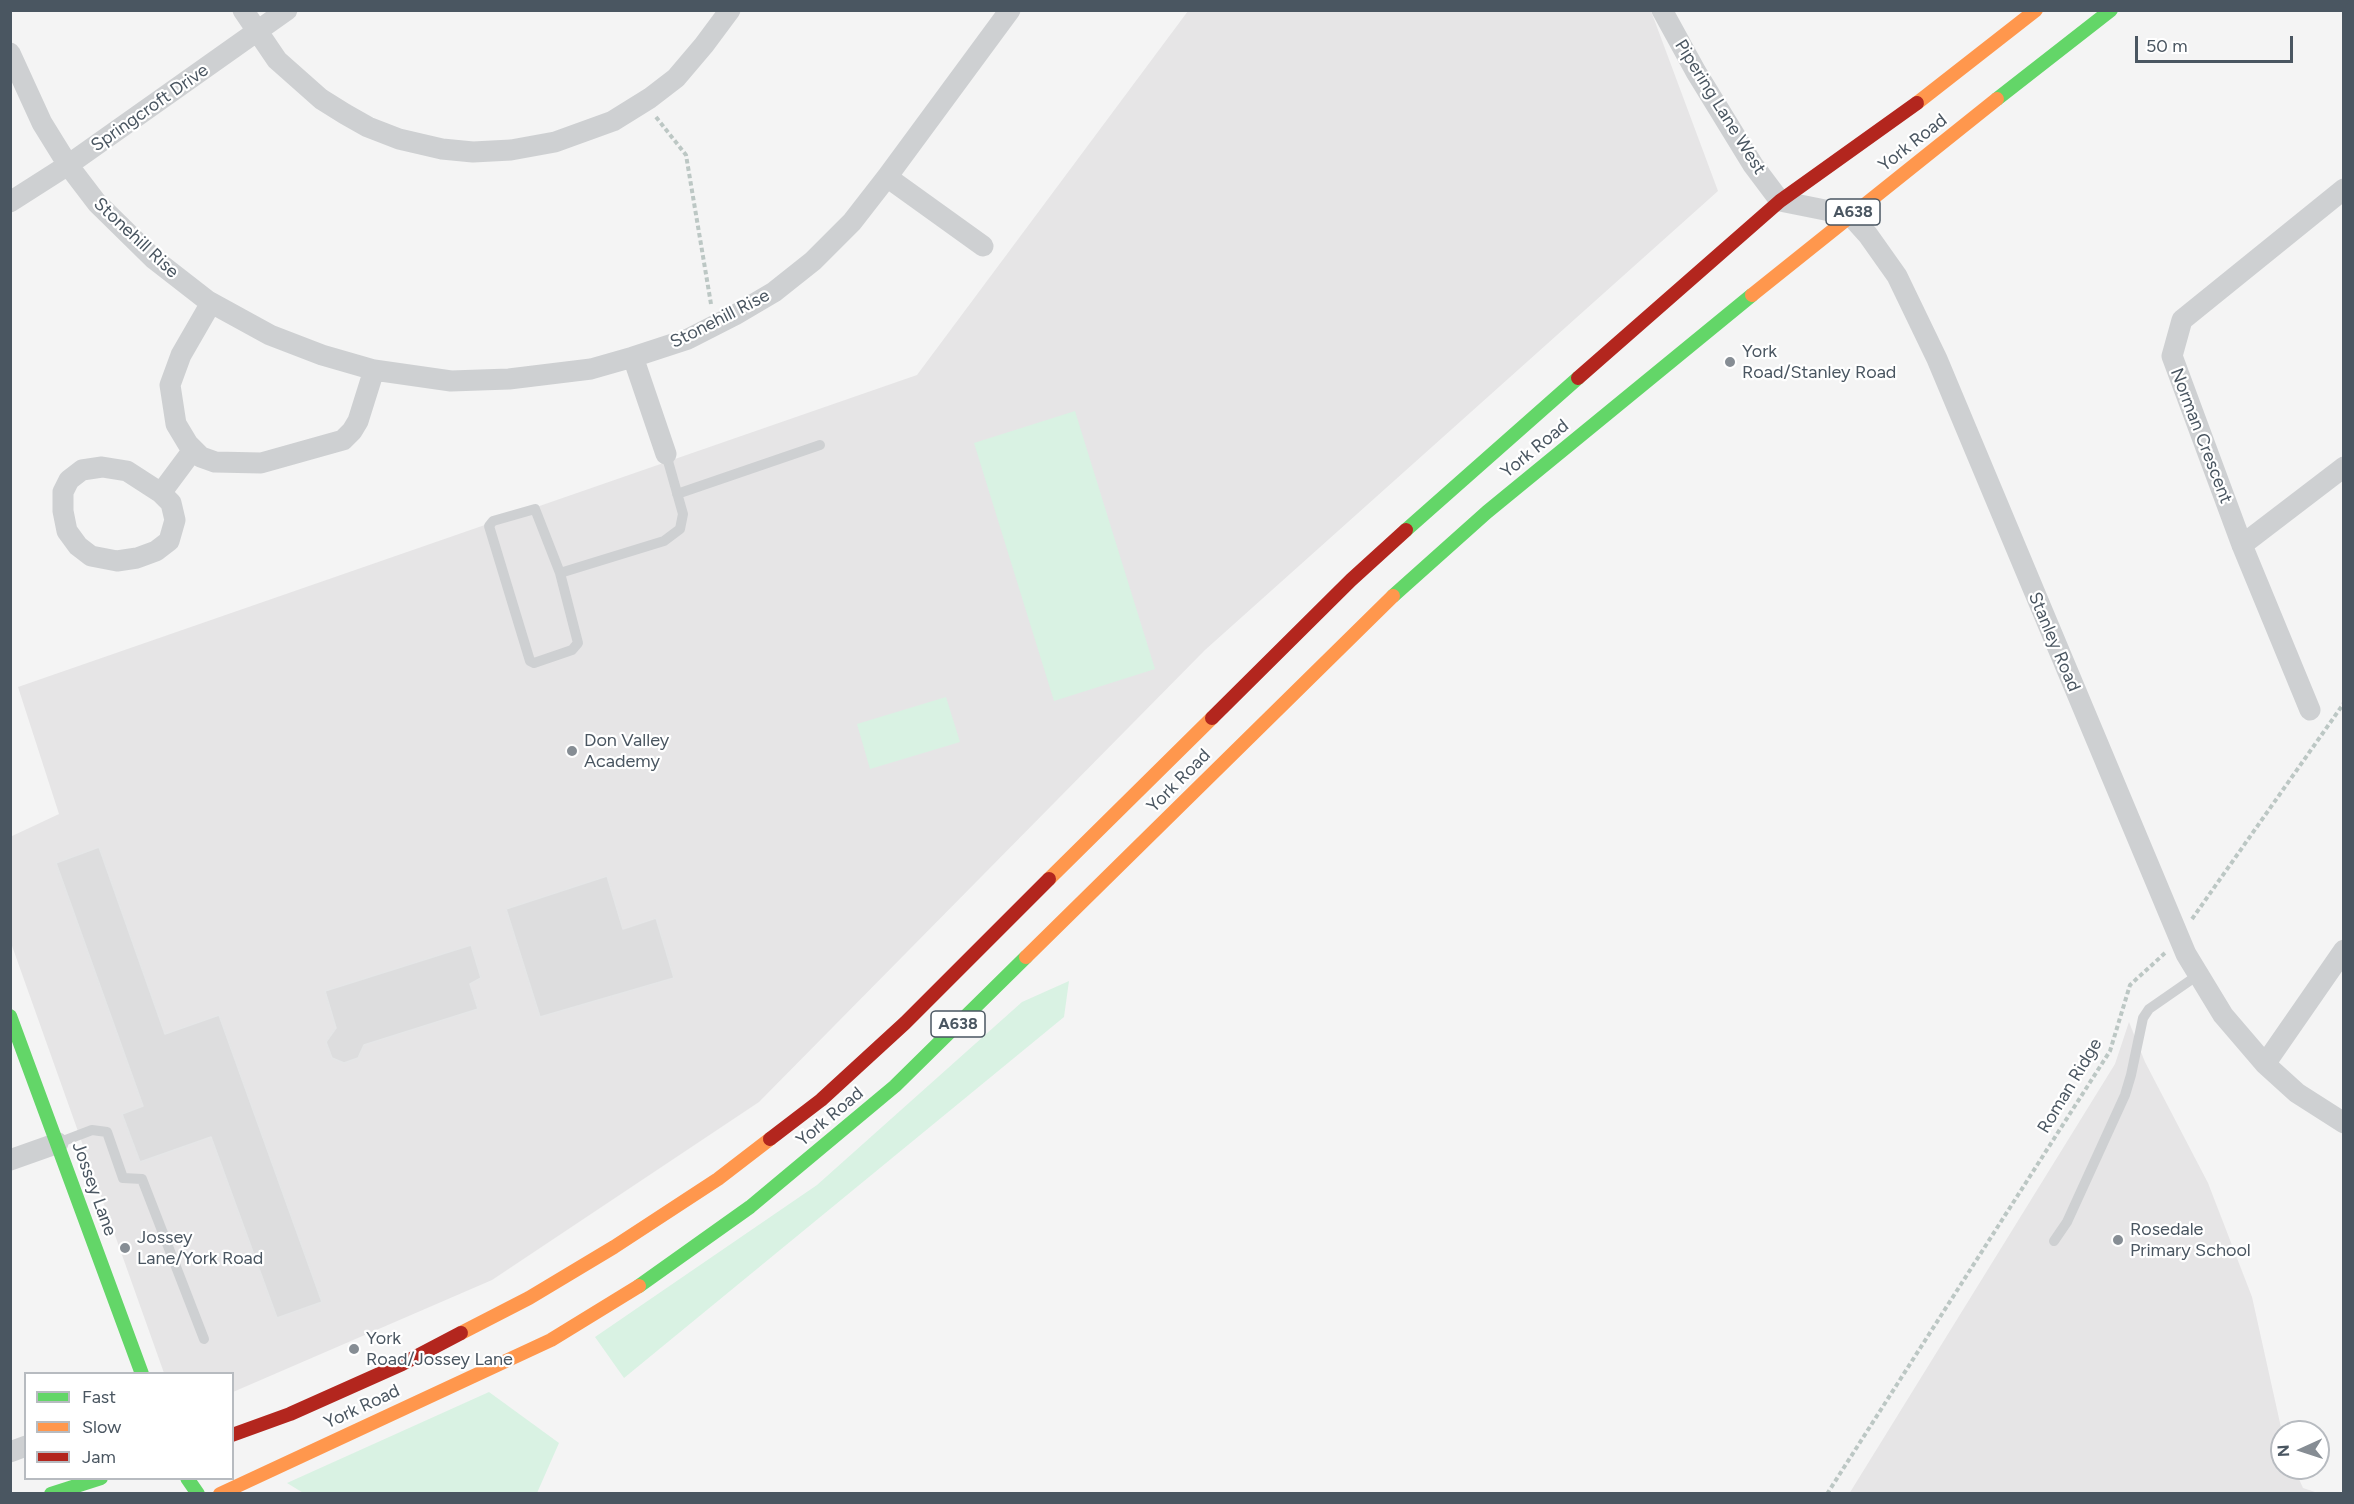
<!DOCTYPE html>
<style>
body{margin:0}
#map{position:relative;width:2354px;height:1504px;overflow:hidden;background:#f4f4f4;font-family:Figtree,sans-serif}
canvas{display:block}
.frame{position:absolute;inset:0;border:12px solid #4a5661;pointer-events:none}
.legend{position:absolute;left:24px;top:1372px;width:210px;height:108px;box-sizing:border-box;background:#fff;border:2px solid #b7bbc0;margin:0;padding:8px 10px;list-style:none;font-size:18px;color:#4a5661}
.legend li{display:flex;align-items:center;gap:12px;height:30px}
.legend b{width:30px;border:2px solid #b7bbc0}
.north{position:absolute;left:2270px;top:1420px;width:60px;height:60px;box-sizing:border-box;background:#fff;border:2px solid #b7bbc0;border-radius:50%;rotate:267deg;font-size:16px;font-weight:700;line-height:24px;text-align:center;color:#4a5661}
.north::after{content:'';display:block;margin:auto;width:21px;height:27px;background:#868d94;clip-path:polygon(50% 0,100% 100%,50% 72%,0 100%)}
.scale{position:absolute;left:2135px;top:36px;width:158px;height:27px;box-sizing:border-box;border:3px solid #4a5661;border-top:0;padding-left:8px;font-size:18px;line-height:21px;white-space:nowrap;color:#4a5661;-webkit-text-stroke:4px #fff;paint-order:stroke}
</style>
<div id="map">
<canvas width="2354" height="1504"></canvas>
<div class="frame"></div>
<ul class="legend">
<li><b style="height:8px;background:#63d668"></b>Fast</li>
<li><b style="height:8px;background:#ff974d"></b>Slow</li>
<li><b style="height:8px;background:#b3261e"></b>Jam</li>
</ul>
<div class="north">N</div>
<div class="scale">50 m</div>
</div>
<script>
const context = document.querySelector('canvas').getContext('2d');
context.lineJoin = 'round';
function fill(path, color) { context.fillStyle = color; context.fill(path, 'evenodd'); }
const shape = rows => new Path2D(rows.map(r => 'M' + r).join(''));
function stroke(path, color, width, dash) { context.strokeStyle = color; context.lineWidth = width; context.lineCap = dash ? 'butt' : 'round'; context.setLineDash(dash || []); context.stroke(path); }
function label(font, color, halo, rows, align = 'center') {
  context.font = font + ' Figtree,sans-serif'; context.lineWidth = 4.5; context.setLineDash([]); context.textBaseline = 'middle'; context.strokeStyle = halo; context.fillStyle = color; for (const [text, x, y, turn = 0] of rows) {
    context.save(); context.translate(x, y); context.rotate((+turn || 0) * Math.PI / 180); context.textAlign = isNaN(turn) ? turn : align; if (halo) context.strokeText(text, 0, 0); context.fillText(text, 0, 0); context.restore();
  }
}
const education = shape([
 [1188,11,1651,11,1718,191,1205,650,759,1102,492,1280,233,1392,232,1374,164,1373,11,943,10,837,59,814,18,687,917,375],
 [2129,1022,2145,1062,2208,1183,2252,1297,2282,1432,2282,1468,2294,1468,2303,1488,2318,1493,1849,1494,2115,1064]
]);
const green = shape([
 [1075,411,1155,669,1054,701,974,443],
 [946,697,960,742,870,769,857,724],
 [1069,981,1064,1017,624,1378,595,1337,817,1185,1022,1002],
 [489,1392,559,1443,537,1493,305,1494,287,1483]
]);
const building = shape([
 [99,847,165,1034,219,1015,322,1302,277,1318,211,1137,140,1162,122,1114,143,1106,56,863,99,847],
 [607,876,623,929,656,918,674,978,540,1017,506,909,607,876],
 [471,945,481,978,470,984,478,1009,364,1045,358,1058,344,1063,332,1058,326,1042,336,1028,325,991,471,945]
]);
const path = shape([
 [656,117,686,155,711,304],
 [2192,919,2344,703],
 [1827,1494,2110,1051,2130,985,2165,953]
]);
const lane = shape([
 [677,494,820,445],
 [560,573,535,509,493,521,489,526,530,661,534,663,572,650,578,643,560,573,664,541,680,529,683,514,666,454],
 [58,1143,92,1130,107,1132,123,1178,142,1179,204,1339],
 [2054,1241,2067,1222,2125,1095,2131,1075,2143,1018,2149,1009,2198,975]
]);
const street = shape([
 [243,10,277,60,321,99,345,114,368,127,399,139,442,149,473,152,511,150,555,142,613,121,650,98,676,78,704,45,730,10],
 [1662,10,1696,72,1753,165,1780,201,1850,215,1868,235,1897,276,1937,359,2186,954,2223,1015,2265,1064,2297,1093,2344,1123],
 [10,53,42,123,68,165,97,203,154,259,208,301,270,335,322,355,374,370,451,381,509,379,591,369,633,357,688,339,735,315,774,292,813,261,852,222,887,177,1010,10],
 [887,177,983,246],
 [10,202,68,165,287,10],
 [211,303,181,355,170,385,176,424,188,444,201,457,215,462,261,463,343,440,352,431,358,421,374,370],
 [633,357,666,454],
 [161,493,127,471,102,467,82,470,69,480,63,492,63,511,67,531,78,546,91,556,117,561,137,558,156,551,169,541,175,520,171,503,161,493,193,450],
 [2242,545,2344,467],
 [2310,710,2242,545,2172,356,2182,320,2344,189],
 [2265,1064,2344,950],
 [10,1160,58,1143],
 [10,1452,26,1446]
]);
const fast = shape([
 [1997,99,2111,10],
 [1406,530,1578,378],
 [1393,596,1487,512,1752,295],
 [10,1016,142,1374],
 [639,1286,750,1207,895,1086,1026,957],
 [187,1478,198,1494],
 [51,1494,101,1478]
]);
const slow = shape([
 [1917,103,2036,10],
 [1752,295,1997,99],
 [1049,879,1212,718],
 [1026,957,1393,596],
 [461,1333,529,1298,614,1247,718,1179,770,1139],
 [220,1494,551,1340,639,1286]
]);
const jam = shape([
 [1578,378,1780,201,1917,103],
 [1212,718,1351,580,1406,530],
 [770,1139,821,1100,905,1023,1049,879],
 [232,1435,290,1414,402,1364,461,1333]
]);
const markers = [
 [1730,362,6,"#868d94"],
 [572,751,6,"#868d94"],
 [2118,1240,6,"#868d94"],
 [125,1248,6,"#868d94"],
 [354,1349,6,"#868d94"]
];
const shields = [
 [1853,212,54],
 [958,1024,54]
];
const shieldNames = [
 ["A638",1853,212],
 ["A638",958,1024]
];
const streetNames = [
 ["Pipering Lane West",1720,107,58],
 ["Springcroft Drive",150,108,-35],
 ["York Road",1913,143,-38],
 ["Stonehill Rise",136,238,43],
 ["Stonehill Rise",720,319,-27],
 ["Norman Crescent",2201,436,69],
 ["York Road",1535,449,-39],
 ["Stanley Road",2054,642,67],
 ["York Road",1179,781,-45],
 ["Roman Ridge",2070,1086,-59],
 ["York Road",830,1117,-40],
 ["Jossey Lane",94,1189,70],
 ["York Road",362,1407,-25]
];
const poiNames = [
 ["York",1742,352],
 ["Road/Stanley Road",1742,373],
 ["Don Valley",584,741],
 ["Academy",584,762],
 ["Rosedale",2130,1230],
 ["Primary School",2130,1251],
 ["Jossey",137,1238],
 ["Lane/York Road",137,1259],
 ["York",366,1339],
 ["Road/Jossey Lane",366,1360]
];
fill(education, '#e6e5e6');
fill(green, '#d9f2e3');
fill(building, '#ddddde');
stroke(building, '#e5e6e7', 1.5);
stroke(path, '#bcc7c4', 4, [4.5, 3]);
stroke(lane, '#ced0d2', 10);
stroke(street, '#ced0d2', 21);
stroke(fast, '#63d668', 14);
stroke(slow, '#ff974d', 14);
stroke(jam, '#b3261e', 14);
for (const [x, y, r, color] of markers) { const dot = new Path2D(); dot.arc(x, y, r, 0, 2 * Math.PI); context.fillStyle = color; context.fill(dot); stroke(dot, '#fff', 2); }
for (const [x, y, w] of shields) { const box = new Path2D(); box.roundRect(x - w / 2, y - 13, w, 26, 4.5); context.fillStyle = '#fff'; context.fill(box); stroke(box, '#4a5661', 1.5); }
label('bold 16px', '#4a5661', null, shieldNames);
label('18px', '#4a5661', '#fff', streetNames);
label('18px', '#4a5661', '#fff', poiNames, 'left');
</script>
